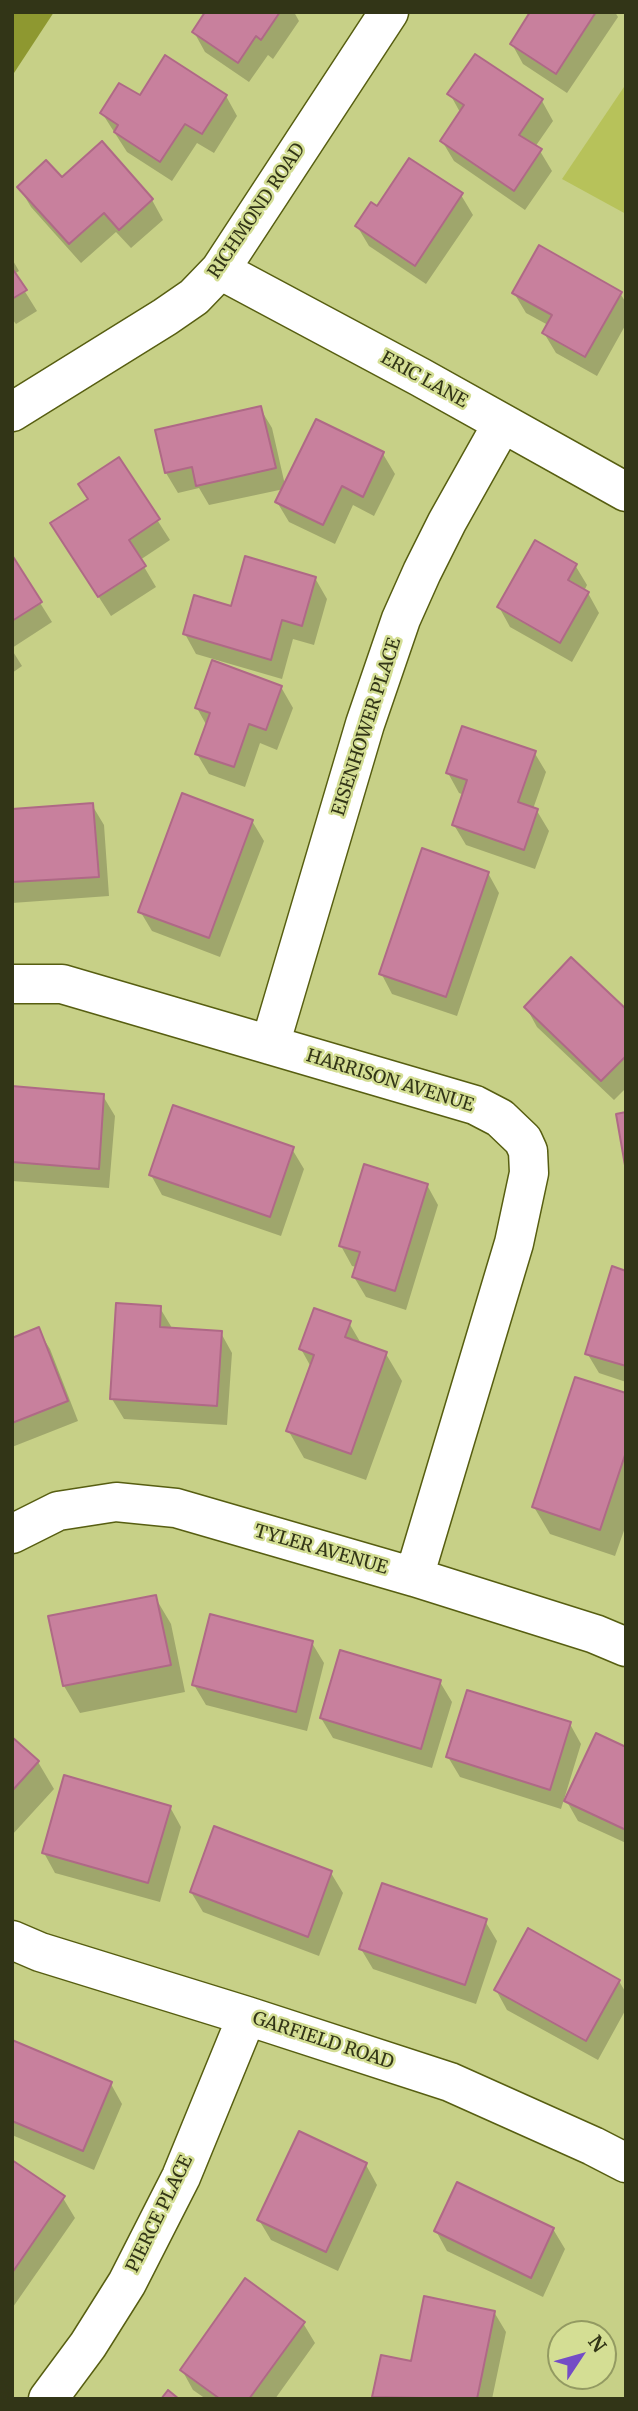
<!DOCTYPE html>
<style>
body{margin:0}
#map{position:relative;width:638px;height:2411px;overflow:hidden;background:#c7d087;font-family:Merriweather,serif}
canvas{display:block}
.frame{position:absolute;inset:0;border:14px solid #323517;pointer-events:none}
.north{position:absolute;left:547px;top:2320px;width:70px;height:70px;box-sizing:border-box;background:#d4de94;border:2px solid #939a62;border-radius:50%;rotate:54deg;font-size:19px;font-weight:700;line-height:28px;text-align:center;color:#323517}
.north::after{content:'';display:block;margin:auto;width:24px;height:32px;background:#744dc6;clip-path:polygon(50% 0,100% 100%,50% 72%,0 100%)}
</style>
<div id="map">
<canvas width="638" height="2411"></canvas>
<div class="frame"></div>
<div class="north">N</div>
</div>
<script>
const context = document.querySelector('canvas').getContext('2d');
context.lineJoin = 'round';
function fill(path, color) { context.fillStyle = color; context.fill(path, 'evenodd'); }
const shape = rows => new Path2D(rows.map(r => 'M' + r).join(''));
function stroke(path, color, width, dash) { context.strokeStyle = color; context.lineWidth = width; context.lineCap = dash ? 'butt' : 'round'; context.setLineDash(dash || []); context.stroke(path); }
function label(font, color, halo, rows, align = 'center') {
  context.font = font + ' Merriweather,serif'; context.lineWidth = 5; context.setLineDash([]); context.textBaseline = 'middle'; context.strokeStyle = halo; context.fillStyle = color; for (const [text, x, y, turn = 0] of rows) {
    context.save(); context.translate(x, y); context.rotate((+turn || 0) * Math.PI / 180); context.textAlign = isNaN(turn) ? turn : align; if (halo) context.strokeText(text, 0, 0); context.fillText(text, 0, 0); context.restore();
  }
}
const green = shape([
 [626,84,626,214,562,179]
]);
const forest = shape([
 [12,12,54,12,12,76]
]);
const shadow = shape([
 [207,12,294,12,299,21,273,59,268,55,249,82,205,52,194,32],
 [530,12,615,12,618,17,567,93,523,64,512,44],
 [450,94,542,101,553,121,535,147,540,151,552,171,525,210,454,161,442,141,461,114],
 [226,96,237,116,214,153,197,143,172,181,127,152,102,113,140,98],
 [62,180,152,200,163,220,131,248,116,232,81,263,31,207,19,187],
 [461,195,473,215,426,284,369,246,357,226,377,209],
 [12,259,19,271,14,274,37,311,16,324,12,319],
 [514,293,620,293,626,303,626,324,597,376,556,353,544,333,548,325,526,313],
 [260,408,272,428,285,485,383,454,395,474,374,516,353,505,335,544,289,522,277,502,284,489,209,505,199,488,178,493,166,473,157,432],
 [118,459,170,540,140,560,156,587,111,616,64,543,89,500],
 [12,558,52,622,12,648],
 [575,565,587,585,584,591,588,593,599,613,572,662,510,627,499,607],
 [315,578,327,599,314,645,293,639,282,679,196,654,185,634,232,608],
 [12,650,22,666,12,673],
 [281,687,293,708,277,750,260,743,245,787,209,774,197,754,207,726,197,708],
 [534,752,546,772,533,809,537,811,549,831,535,869,466,845,454,825,464,795,459,793,448,773],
 [92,805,104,825,109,896,12,903,12,811],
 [252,821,264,841,220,957,152,931,140,911],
 [488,873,499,893,457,1016,392,994,381,973],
 [526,1007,626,1012,626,1088,614,1100,537,1027],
 [12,1088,103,1096,115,1116,109,1188,12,1181],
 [292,1149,304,1169,281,1236,162,1195,151,1175],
 [427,1185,438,1205,406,1310,366,1297,354,1277,357,1267,352,1266,341,1246],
 [626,1273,626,1382,599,1373,587,1353],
 [160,1308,172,1328,221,1333,232,1353,227,1425,124,1419,112,1399],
 [349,1323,362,1345,386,1354,402,1381,366,1480,304,1458,288,1430,311,1367,301,1349],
 [38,1330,50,1349,78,1421,12,1447,12,1340],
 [626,1395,626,1525,615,1556,550,1534,534,1507],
 [155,1597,171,1624,185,1692,80,1713,64,1686],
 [312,1643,324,1663,307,1731,206,1705,194,1685],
 [440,1682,452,1702,432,1768,333,1738,321,1718],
 [570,1724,581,1744,561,1809,460,1777,448,1757],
 [12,1739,38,1762,54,1789,12,1835],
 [626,1749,626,1843,578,1821,566,1800],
 [170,1807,181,1827,160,1902,55,1873,44,1853],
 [331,1873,343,1893,319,1956,203,1912,191,1892],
 [485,1921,497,1941,476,2004,373,1969,361,1949],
 [619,1981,626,1993,626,2009,598,2060,507,2010,496,1990],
 [12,2042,111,2084,122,2104,94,2170,12,2135],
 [12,2162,63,2198,75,2218,13,2307],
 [366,2165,377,2185,338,2271,271,2240,259,2220],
 [553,2229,565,2249,543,2297,447,2251,436,2231],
 [494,2312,506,2332,492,2399,375,2399,382,2357,412,2363],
 [303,2323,315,2343,275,2399,206,2399,193,2390,182,2370]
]);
const building = shape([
 [205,12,280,12,261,40,256,36,238,63,192,32,205,12],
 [530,12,596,12,556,74,510,44,530,12],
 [475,54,543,99,519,135,542,149,514,191,440,141,464,105,447,94,475,54],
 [165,55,227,95,202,134,185,124,160,162,114,132,118,125,100,113,119,83,140,95,165,55],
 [102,141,153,199,119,230,104,213,69,244,17,187,46,160,62,177,102,141],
 [409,158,463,193,415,266,355,226,371,202,377,206,409,158],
 [539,245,622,292,585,357,542,333,552,315,512,293,539,245],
 [12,268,27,290,12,299,12,268],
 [261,406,276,468,196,486,192,467,165,473,155,430,261,406],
 [316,419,384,452,363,497,342,486,323,525,275,502,316,419],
 [119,457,160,519,129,540,146,566,98,597,50,523,88,499,78,484,119,457],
 [535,540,577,564,568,580,589,592,560,643,497,607,535,540],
 [12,555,42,602,12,621,12,555],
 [245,556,316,577,302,626,282,620,271,660,183,634,194,595,231,606,245,556],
 [212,660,282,686,266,730,249,724,234,767,195,754,210,713,195,708,212,660],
 [462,726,536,751,518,802,538,809,524,850,452,825,467,780,446,773,462,726],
 [182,793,253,820,209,938,138,912,182,793],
 [93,803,99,877,12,882,12,809,93,803],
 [422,848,489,872,446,997,379,974,422,848],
 [571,957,626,1009,626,1056,601,1081,524,1007,571,957],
 [12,1086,104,1094,99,1169,12,1162,12,1086],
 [173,1105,294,1147,270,1217,149,1175,173,1105],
 [626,1112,626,1171,616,1114,626,1112],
 [364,1164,428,1184,395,1291,352,1277,360,1252,339,1246,364,1164],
 [612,1266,626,1271,626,1366,585,1354,612,1266],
 [116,1303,161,1306,160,1327,222,1331,217,1406,110,1399,116,1303],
 [314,1308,351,1321,345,1337,387,1352,351,1454,286,1431,314,1355,299,1349,314,1308],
 [39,1327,68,1401,12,1423,12,1338,39,1327],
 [575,1377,626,1393,626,1452,600,1530,532,1507,575,1377],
 [156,1595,171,1665,63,1686,48,1616,156,1595],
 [210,1614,313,1641,296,1712,192,1685,210,1614],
 [340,1650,441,1680,421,1749,320,1718,340,1650],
 [467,1690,571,1722,550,1790,446,1757,467,1690],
 [596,1733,626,1747,626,1830,564,1801,596,1733],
 [12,1737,39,1761,12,1791,12,1737],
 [64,1775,171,1806,148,1883,42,1853,64,1775],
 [214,1826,332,1871,308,1937,190,1892,214,1826],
 [382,1883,487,1919,465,1985,359,1949,382,1883],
 [528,1928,620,1980,586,2041,494,1990,528,1928],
 [12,2040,112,2082,83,2151,12,2121,12,2040],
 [299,2131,367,2163,326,2252,257,2220,299,2131],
 [12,2160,65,2196,12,2273,12,2160],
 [457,2182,554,2228,531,2278,434,2231,457,2182],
 [245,2278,305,2322,249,2399,220,2399,180,2370,245,2278],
 [424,2296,495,2311,477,2399,372,2397,381,2355,411,2361,424,2296],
 [168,2390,179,2399,161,2399,168,2390]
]);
const minor = shape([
 [220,270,420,377,626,492],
 [12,412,165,317,194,297,220,270,389,12],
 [12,984,62,984,475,1105,500,1118,523,1140,528,1151,529,1173,514,1243,414,1577],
 [270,1045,365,724,401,619,422,572,447,522,502,424],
 [12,1534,58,1511,116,1502,176,1508,414,1577,595,1634,626,1647],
 [12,1940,40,1952,247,2016,450,2082,593,2146,626,2163],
 [48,2399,88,2345,127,2283,181,2177,247,2016]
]);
const streetNames = [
 ["RICHMOND ROAD",257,211,-56],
 ["ERIC LANE",424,380,29],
 ["EISENHOWER PLACE",367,727,-72],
 ["HARRISON AVENUE",390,1081,17],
 ["TYLER AVENUE",321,1550,16],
 ["GARFIELD ROAD",323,2041,18],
 ["PIERCE PLACE",160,2214,-64]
];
fill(green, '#b7c25a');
fill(forest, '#8e9830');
fill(shadow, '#0003');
fill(building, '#c8809d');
stroke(building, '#af6986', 2);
stroke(minor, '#575e11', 41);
stroke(minor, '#fff', 38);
label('18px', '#323517', '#d4de94', streetNames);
</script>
